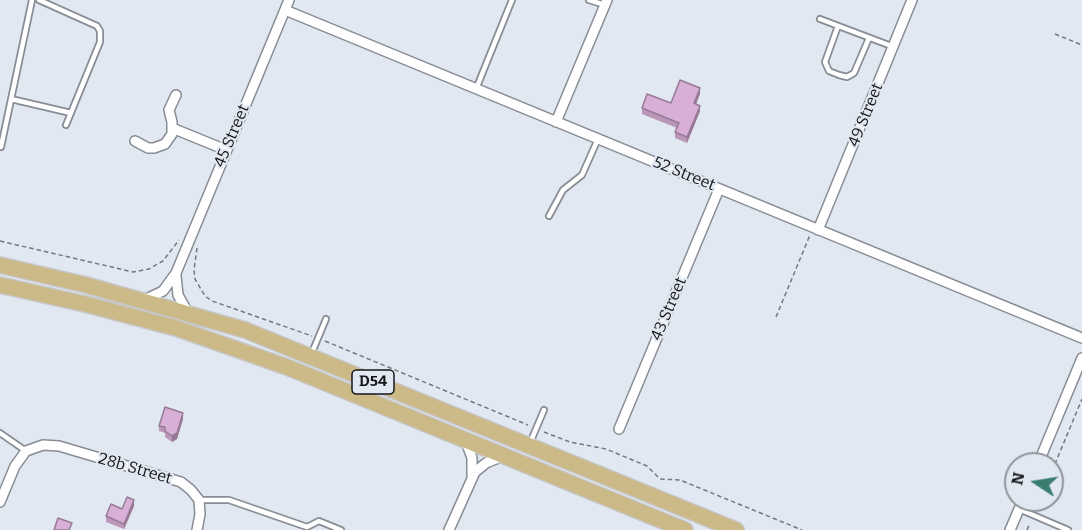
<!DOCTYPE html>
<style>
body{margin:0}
#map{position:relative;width:1082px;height:530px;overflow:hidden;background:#e2e8f1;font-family:Bitter,serif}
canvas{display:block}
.north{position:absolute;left:1004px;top:452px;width:60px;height:60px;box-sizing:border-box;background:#e2e8f1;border:2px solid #90949b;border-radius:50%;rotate:282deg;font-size:16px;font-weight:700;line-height:24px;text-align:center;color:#141619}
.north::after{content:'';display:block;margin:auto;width:21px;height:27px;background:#3b7e71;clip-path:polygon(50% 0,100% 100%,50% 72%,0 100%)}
</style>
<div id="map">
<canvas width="1082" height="530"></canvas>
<div class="north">N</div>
</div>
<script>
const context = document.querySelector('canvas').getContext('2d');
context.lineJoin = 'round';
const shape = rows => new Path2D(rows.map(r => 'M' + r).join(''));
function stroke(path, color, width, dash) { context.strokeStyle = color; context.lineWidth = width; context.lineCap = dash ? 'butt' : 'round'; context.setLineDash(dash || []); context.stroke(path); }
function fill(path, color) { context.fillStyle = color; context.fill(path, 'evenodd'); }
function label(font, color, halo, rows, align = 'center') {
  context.font = font + ' Bitter,serif'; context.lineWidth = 4.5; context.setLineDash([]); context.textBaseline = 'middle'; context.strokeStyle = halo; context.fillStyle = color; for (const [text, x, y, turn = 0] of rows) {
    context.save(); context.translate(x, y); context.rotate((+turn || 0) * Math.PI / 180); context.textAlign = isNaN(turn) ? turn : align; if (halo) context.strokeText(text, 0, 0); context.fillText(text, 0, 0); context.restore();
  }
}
const path = shape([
 [1055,34,1082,45],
 [0,241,133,272,149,269,163,261,179,240],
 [197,248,194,270,195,279,205,296,212,301,312,336],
 [776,317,810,235],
 [325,341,528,425],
 [544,432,570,442,606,449,647,466,660,479,680,480,802,530],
 [1052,471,1082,399],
 [1036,510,1040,500],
 [1027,530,1030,523]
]);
const lane = shape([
 [39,0,97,26,100,31,100,42,66,125],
 [589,0,605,5],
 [820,19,894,47],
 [838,26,825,62,829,71,839,75,847,77,854,73,869,38],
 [476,89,512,0],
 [11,99,71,113],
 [1,147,32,0],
 [549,216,563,190,582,175,598,139],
 [311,355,326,319],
 [0,433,26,451],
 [530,443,544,410],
 [199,500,229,500,307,527,319,521,341,530],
 [1019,509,1068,530]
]);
const street = shape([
 [285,10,1082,338],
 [556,122,607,0],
 [172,128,226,150],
 [135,141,148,148,154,148,165,144,172,134,172,122,169,110,176,95],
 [818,230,912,0],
 [176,276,178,295,188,313],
 [144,300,163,291,176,273,289,0],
 [619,429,719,189],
 [465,439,472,458,472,475],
 [1038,464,1082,358],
 [0,502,15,466,26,451,43,445,59,446,181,482,191,490,199,500,200,514,197,530],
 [449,530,475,472,486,463,503,456],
 [1010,530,1023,500]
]);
const primary = shape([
 [0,265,86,285,245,330,736,530],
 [0,285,85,304,176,328,287,367,685,530]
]);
const wall = shape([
 [700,94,696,104,700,111,687,143,675,138,675,132,677,128,642,114,642,108,671,103],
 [183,419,177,439,172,442,165,437,165,433,159,431,159,426],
 [134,506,124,529,106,522,106,516,122,509]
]);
const shadedWall = shape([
 [700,88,700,94,694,109,694,103],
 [700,106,700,111,687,143,687,137],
 [183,413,183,419,177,439,172,442,172,436],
 [134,500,134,506,124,529,124,524]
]);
const building = shape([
 [680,80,700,88,694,103,700,106,687,137,675,132,679,123,642,108,647,94,671,103,680,80],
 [165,407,183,413,177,433,172,436,165,431,165,427,159,426,165,407],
 [127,497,134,500,124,524,106,516,111,504,122,509,127,497],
 [58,518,72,523,69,530,54,530,58,518]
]);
const shields = [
 [373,382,42]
];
const shieldNames = [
 ["D54",373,382]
];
const streetNames = [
 ["49 Street",866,115,-68],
 ["45 Street",232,136,-67],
 ["52 Street",684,174,22],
 ["43 Street",669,309,-67],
 ["28b Street",135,469,16]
];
stroke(lane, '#888d95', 8);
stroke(street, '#888d95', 12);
stroke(primary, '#c7c7c8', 18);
stroke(path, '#74787e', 1.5, [4.5, 3]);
stroke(lane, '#fff', 4.5);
stroke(street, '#fff', 9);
stroke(primary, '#cbb988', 15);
fill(wall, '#ba97b9');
fill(shadedWall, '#977b96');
fill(building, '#d8b0d7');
stroke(building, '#977b96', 1.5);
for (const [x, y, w] of shields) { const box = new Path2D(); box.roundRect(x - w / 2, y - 12, w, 24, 4.5); context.fillStyle = '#e2e8f1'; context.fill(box); stroke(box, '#141619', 1.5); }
label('bold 15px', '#141619', null, shieldNames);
label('16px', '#141619', '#e2e8f1', streetNames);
</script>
